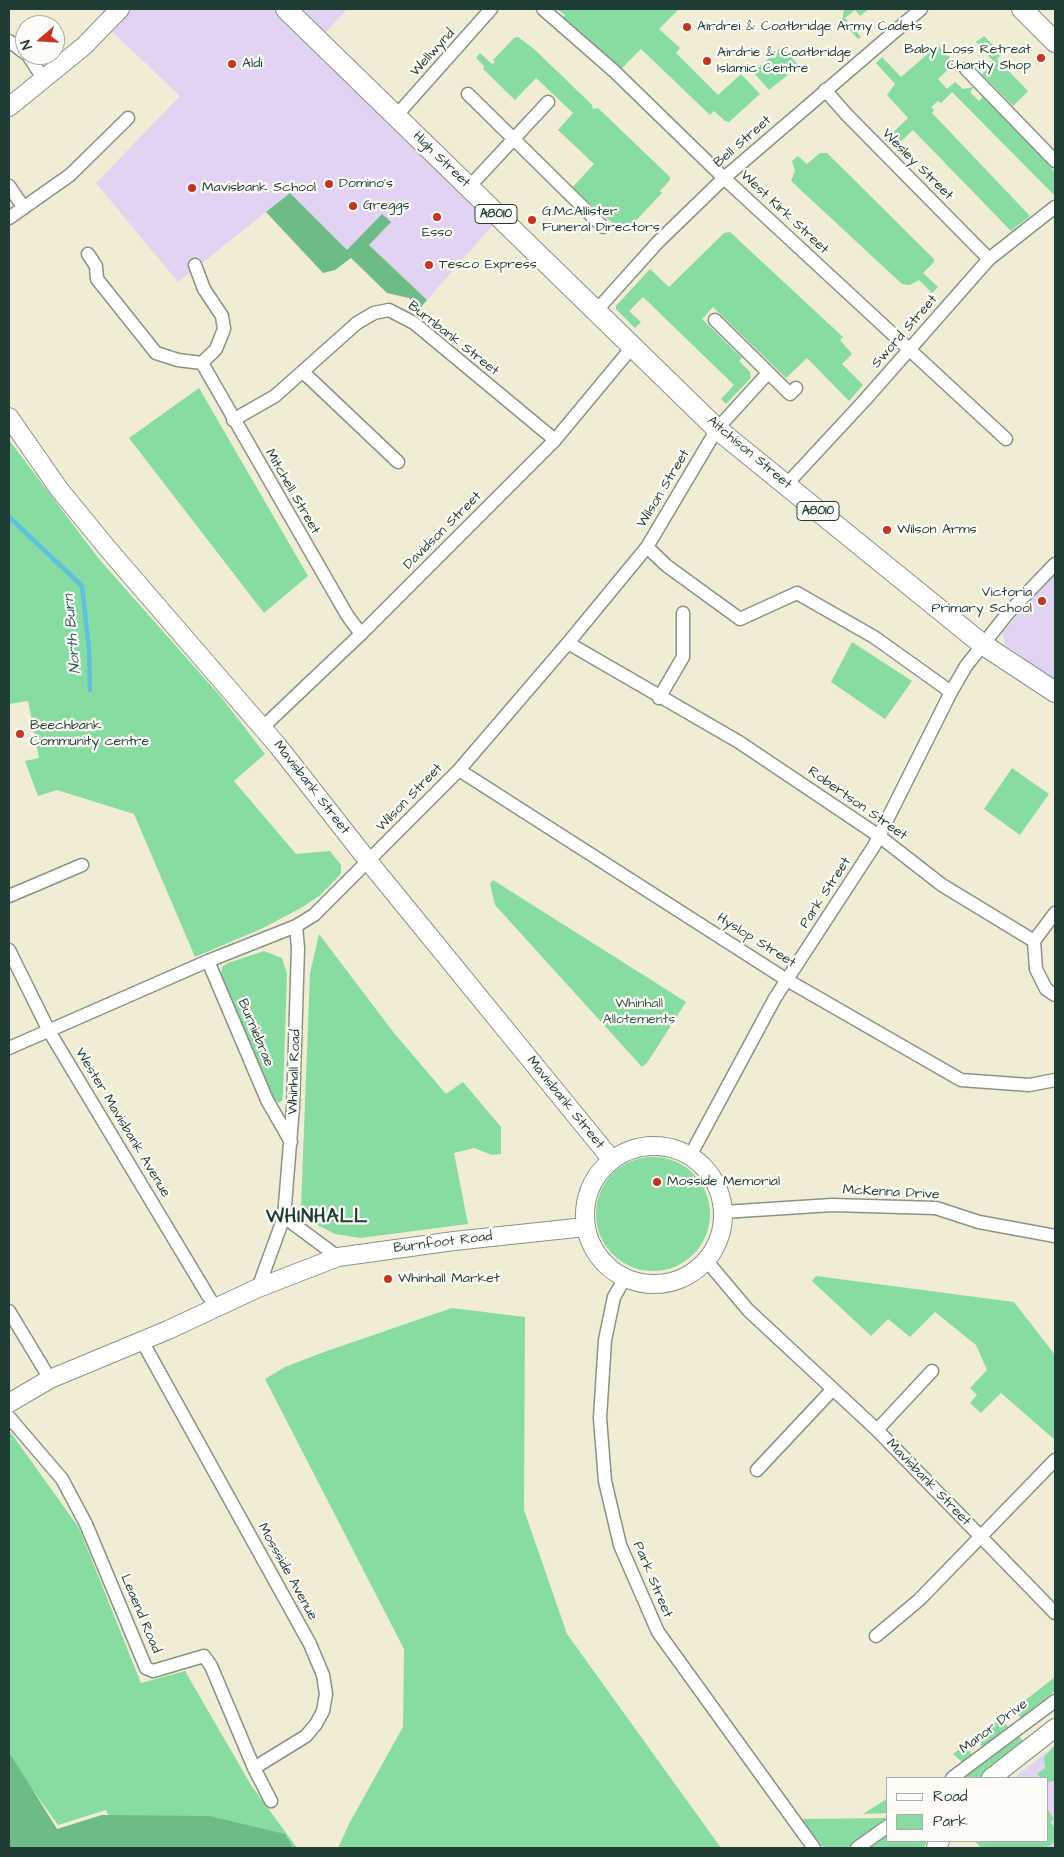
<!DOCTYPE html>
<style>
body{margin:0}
#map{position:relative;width:1064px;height:1857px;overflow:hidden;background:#f0ecd6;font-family:"Architects Daughter",sans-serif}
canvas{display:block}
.frame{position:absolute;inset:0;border:10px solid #1f3d34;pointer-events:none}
.legend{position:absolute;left:886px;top:1777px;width:162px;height:65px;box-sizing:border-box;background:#fdfcf7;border:1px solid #a4b0a9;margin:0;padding:6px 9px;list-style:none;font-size:15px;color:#1f3d34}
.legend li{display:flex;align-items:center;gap:10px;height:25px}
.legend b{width:25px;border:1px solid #a4b0a9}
.north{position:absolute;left:15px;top:15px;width:50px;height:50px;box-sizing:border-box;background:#fdfcf7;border:1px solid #a4b0a9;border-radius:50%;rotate:251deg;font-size:14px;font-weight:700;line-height:20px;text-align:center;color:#1f3d34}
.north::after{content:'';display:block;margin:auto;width:18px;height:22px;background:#c8321e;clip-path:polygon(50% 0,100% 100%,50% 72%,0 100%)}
</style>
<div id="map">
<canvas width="1064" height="1857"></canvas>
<div class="frame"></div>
<ul class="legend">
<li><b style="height:6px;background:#fff"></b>Road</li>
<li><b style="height:14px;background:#87dda1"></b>Park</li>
</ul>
<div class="north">N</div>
</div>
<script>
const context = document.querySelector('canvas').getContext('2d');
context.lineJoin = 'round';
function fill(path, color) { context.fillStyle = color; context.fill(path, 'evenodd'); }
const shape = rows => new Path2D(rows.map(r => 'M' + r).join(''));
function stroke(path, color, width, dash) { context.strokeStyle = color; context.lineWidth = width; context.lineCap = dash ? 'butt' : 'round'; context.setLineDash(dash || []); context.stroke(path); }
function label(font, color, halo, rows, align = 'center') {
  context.font = font + ' "Architects Daughter",sans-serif'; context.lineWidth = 4.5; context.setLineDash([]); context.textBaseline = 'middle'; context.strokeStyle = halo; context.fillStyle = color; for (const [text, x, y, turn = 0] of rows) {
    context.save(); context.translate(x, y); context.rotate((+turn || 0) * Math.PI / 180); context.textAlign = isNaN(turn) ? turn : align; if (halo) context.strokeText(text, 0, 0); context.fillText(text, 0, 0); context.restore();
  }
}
const built = shape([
 [101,9,347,9,319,40,500,217,420,308,409,298,387,293,290,193,178,282,96,183,180,96,105,25],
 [1055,571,1055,680,1005,645,1003,632],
 [1055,1745,1055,1848,981,1848,975,1841,1048,1841,1048,1778,1014,1778]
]);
const green = shape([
 [557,9,679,9,659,29,680,48,676,53,718,95,741,74,760,94,729,122,725,121,714,111,710,115,641,49,616,74,559,22,565,15],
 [844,9,869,9,860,16,855,10,845,18,861,37,858,39,842,22],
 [984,36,1002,54,997,59,1028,91,1013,106,982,74,994,62,976,42],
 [518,37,534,49,585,98,592,105,593,109,598,108,670,177,670,180,660,191,662,193,624,233,572,188,594,164,558,130,573,113,536,78,515,100,483,69,484,66,476,58,480,53,492,64,495,62,493,60,514,38],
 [938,45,955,63,938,79,947,89,955,82,963,89,974,87,970,92,979,101,984,96,1055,172,1055,196,952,92,941,103,938,101,931,107,934,110,932,113,1030,216,1011,231,913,130,894,148,885,140,908,118,887,95,895,84,876,63,882,57,901,77],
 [782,47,799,66,769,90,753,72],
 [820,153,827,153,934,259,934,262,923,273,938,287,932,293,919,280,910,285,902,284,791,181,795,171,792,161,798,156,807,164],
 [730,232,843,337,840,340,852,354,842,364,863,385,849,401,807,358,786,378,713,307,702,319,742,358,739,361,750,372,751,378,726,404,721,399,734,385,643,297,629,311,641,322,635,328,616,309,616,306,650,269,669,287,724,233],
 [199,388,308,576,264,613,129,438],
 [9,440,99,559,221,697,265,754,234,781,296,854,330,851,341,865,341,873,335,880,319,896,301,908,261,929,195,957,134,814,57,790,38,796,25,761,39,758,28,701,9,704],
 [852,642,912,681,885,719,831,682],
 [1012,768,1049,794,1020,835,984,809],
 [493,880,686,1002,647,1063,642,1067,495,905,490,884],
 [319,934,394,1033,446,1094,463,1082,501,1127,501,1154,492,1155,474,1148,454,1153,468,1224,360,1238,335,1234,319,1226,308,1217,301,1206,310,973],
 [264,951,282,958,287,974,283,1095,282,1101,279,1103,274,1099,221,975,222,967,228,963],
 '596 1214a57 57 0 1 1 114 0a57 57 0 1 1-114 0Z',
 [816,1276,1014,1302,1055,1355,1055,1440,1001,1393,981,1413,970,1403,977,1395,970,1388,987,1370,976,1345,935,1312,910,1337,888,1319,871,1336,812,1281],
 [452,1308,525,1317,524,1510,567,1634,721,1848,338,1848,350,1822,403,1727,404,1649,265,1379,285,1367,324,1352],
 [9,1430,79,1528,141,1683,185,1671,251,1785,297,1848,125,1848,106,1810,58,1825,21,1774,9,1751],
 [1055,1677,1055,1691,1021,1718,1014,1709],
 [1001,1718,1008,1727,982,1747,976,1738],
 [1018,1735,1024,1742,979,1778,960,1778],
 [965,1745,972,1755,962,1762,953,1754],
 [1055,1745,1055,1781,1048,1782,1048,1778,1041,1778,1037,1774,1045,1768,1044,1757],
 [888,1798,888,1813,863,1814],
 [1048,1810,1054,1819,1050,1822,1055,1828,1055,1842,1046,1848,981,1848,975,1841,1048,1841],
 [887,1818,848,1848,824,1848,801,1819],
 [888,1833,888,1841,927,1841,924,1848,868,1848]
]);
const forest = shape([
 [290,193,347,250,382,214,391,222,369,245,427,300,420,308,409,298,387,293,351,258,335,270,323,273,266,212],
 [9,1752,57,1829,102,1815,209,1816,285,1834,293,1848,9,1848]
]);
const stream = shape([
 [9,517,82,586,89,649,90,690]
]);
const street = shape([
 [543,9,614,71,724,178,1006,439],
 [9,41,25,53],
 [28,55,44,80],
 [966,69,1055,161],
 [825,90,847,115,989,259],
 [468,94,603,227],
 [396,116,491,9],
 [9,186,24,208],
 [469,187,548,102],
 [9,218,70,175,128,118],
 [88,254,96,266,97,279,156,353,178,360,202,363],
 [195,265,204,289,222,316,224,329,216,349,202,363],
 [596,311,658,242,724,178,921,9],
 [715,320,790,394,796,388],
 [202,363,347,615,361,634],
 [303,372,398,462],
 [233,420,275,396,357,323,374,313,389,310,414,323,555,440],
 [786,485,864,401,989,259,1055,207],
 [647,547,667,566,740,619,797,593,874,637,951,692],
 [568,643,739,742,879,836,942,885,1034,941],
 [659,698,683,657,683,613],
 [263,727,361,634,555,440,633,346],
 [459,770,787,980,961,1080,1029,1085,1055,1080],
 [9,896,82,865],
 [1055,913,1034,941,1036,969,1046,989,1055,995],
 [9,950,49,1031,216,1309],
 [208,961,267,1100,291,1142],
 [9,1048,208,961,296,926,314,915,459,770,568,643,647,547,717,429,768,373],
 [690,1156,775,998,874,846,951,692,966,666,1008,613,1055,564],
 [723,1212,832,1205,936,1208,979,1222,1055,1236],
 [284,1217,338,1257],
 [706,1260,748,1310,877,1430,1055,1613],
 [625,1278,614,1297,605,1340,600,1418,605,1481,620,1545,658,1632,814,1848],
 [258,1288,284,1217,293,1107,298,948,296,926],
 [9,1311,50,1379],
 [142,1341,310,1644,323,1675,326,1694,323,1711,316,1724,306,1736,254,1768,271,1801],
 [9,1417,62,1479,86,1524,146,1668,153,1671,204,1656,211,1666,254,1768],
 [877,1430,932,1371],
 [757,1470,833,1389],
 [876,1636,919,1600,1055,1460],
 [952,1778,1055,1701],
 [857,1848,888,1826]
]);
const secondary = shape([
 [9,107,84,46,120,9],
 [9,417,59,489,108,549,278,746,369,862,612,1160],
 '585 1215a69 69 0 1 1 138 0a69 69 0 1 1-138 0Z',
 [9,1403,50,1379,168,1330,258,1288,338,1257,454,1241,585,1227],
 [991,1778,1055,1728],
 [936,1847,940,1841]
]);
const primary = shape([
 [286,9,717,429,982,644,1055,692],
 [1022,9,1055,42]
]);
const markers = [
 [687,27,5,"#c8321e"],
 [1041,58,5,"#c8321e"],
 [707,61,5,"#c8321e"],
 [232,64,5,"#c8321e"],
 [329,184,5,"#c8321e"],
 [192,188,5,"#c8321e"],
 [353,206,5,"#c8321e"],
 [437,217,5,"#c8321e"],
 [532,220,5,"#c8321e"],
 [429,265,5,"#c8321e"],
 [887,530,5,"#c8321e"],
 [1042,601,5,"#c8321e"],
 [20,734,5,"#c8321e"],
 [657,1182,5,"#c8321e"],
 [388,1279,5,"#c8321e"]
];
const shields = [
 [496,214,42],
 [818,511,42]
];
const shieldNames = [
 ["A8010",496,214],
 ["A8010",818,511]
];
const poiNames = [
 ["Airdrei & Coatbridge Army Cadets",697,27],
 ["Baby Loss Retreat",1031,50,"right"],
 ["Charity Shop",1031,66,"right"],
 ["Airdrie & Coatbridge",717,53],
 ["Islamic Centre",717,69],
 ["Aldi",242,64],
 ["Domino's",339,184],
 ["Mavisbank School",202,188],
 ["Greggs",363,206],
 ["G.McAllister",542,212],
 ["Funeral Directors",542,228],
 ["Esso",437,233,"center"],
 ["Tesco Express",439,265],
 ["Wilson Arms",897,530],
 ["Victoria",1032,593,"right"],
 ["Primary School",1032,609,"right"],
 ["Beechbank",30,726],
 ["Community centre",30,742],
 ["Mosside Memorial",667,1182],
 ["Whinhall Market",398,1279]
];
const streetNames = [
 ["Wellwynd",433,53,-48],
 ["Bell Street",743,142,-41],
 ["High Street",441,160,44],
 ["Wesley Street",917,165,45],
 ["West Kirk Street",784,213,43],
 ["Sword Street",905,332,-49],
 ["Burnbank Street",453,339,38],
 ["Aitchison Street",749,453,40],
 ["Wilson Street",664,489,-59],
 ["Mitchell Street",292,492,60],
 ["Davidson Street",443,531,-45],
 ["Mavisbank Street",311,788,52],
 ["Wilson Street",410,798,-46],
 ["Robertson Street",857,804,35],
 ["Park Street",826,893,-57],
 ["Hyslop Street",756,941,32],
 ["Burniebrae",255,1033,67],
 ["Whinhall Road",295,1072,-88],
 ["Mavisbank Street",565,1103,51],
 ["Wester Mavisbank Avenue",122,1123,59],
 ["McKenna Drive",891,1193,3],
 ["Burnfoot Road",443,1243,-7],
 ["Mavisbank Street",928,1483,46],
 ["Mossside Avenue",287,1572,61],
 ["Park Street",652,1580,67],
 ["Leaend Road",140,1614,67],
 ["Manor Drive",994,1727,-37]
];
const parkNames = [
 ["Whinhall",639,1004],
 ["Allotements",639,1020]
];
const waterNames = [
 ["North Burn",73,634,-95]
];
const districtNames = [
 ["WHINHALL",317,1218]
];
fill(built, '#e3d3f2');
fill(green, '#87dda1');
fill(forest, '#6dbc87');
stroke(stream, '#60c0df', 4.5);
stroke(street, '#889485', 15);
stroke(secondary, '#889485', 20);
stroke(primary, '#889485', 22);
stroke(street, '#fff', 12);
stroke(secondary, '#fff', 18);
stroke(primary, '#fff', 20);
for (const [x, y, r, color] of markers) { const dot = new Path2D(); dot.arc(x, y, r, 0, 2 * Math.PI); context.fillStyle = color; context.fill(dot); stroke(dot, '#fdfcf7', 2); }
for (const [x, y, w] of shields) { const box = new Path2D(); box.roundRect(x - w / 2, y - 9.5, w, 19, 4); context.fillStyle = '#fdfcf7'; context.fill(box); stroke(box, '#1f3d34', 1); }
label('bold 12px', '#1f3d34', null, shieldNames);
label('14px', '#1f3d34', '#fdfcf7', poiNames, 'left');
label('14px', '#1f3d34', '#fdfcf7', streetNames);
label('14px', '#345d4a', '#fdfcf7', parkNames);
label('italic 15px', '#2f5e5f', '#fdfcf7', waterNames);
context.letterSpacing = '1px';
label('bold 19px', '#1f3d34', '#fdfcf7', districtNames);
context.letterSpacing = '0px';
</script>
